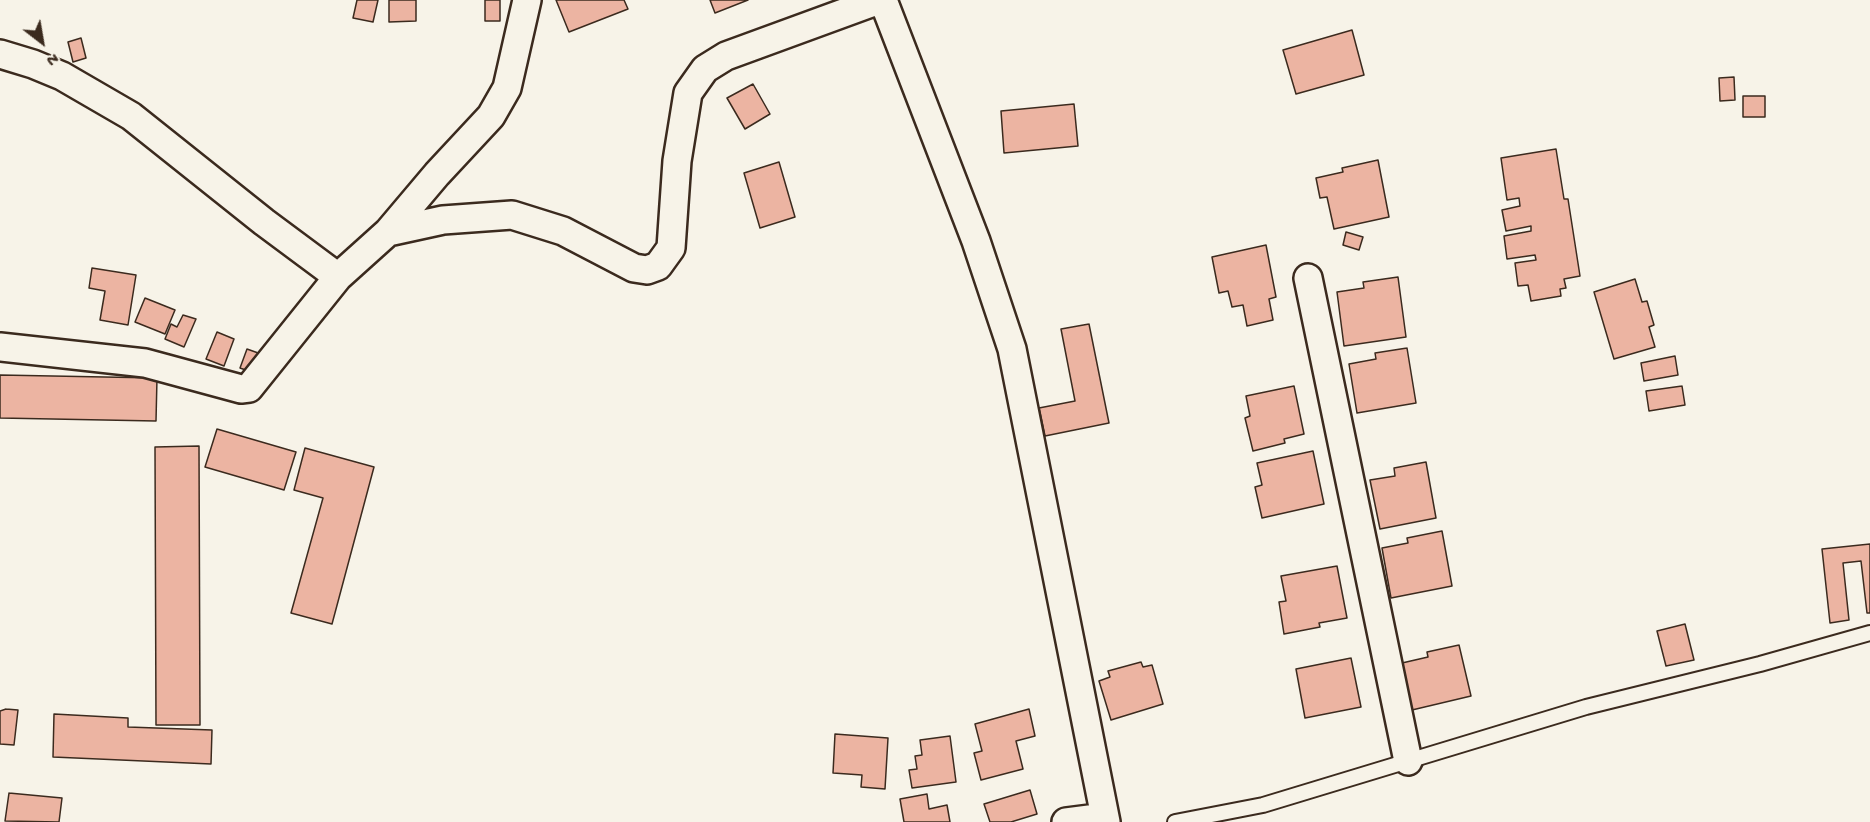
<!DOCTYPE html>
<style>
body{margin:0}
#map{position:relative;width:1870px;height:822px;overflow:hidden;background:#f7f3e8;font-family:"Gochi Hand",sans-serif}
canvas{display:block}
.north{position:absolute;left:12px;top:12px;width:60px;height:60px;-webkit-text-stroke:4px #f7f3e8;paint-order:stroke;rotate:149deg;font-size:16px;font-weight:700;line-height:24px;text-align:center;color:#3b2a1e}
.north::after{content:'';display:block;margin:auto;width:21px;height:27px;background:#3b2a1e;clip-path:polygon(50% 0,100% 100%,50% 72%,0 100%)}
</style>
<div id="map">
<canvas width="1870" height="822"></canvas>
<div class="north">N</div>
</div>
<script>
const context = document.querySelector('canvas').getContext('2d');
context.lineJoin = 'round';
function fill(path, color) { context.fillStyle = color; context.fill(path, 'evenodd'); }
const shape = rows => new Path2D(rows.map(r => 'M' + r).join(''));
function stroke(path, color, width, dash) { context.strokeStyle = color; context.lineWidth = width; context.lineCap = dash ? 'butt' : 'round'; context.setLineDash(dash || []); context.stroke(path); }
const building = shape([
 [357,0,378,0,373,22,353,18,357,0],
 [389,0,416,0,416,21,389,22,389,0],
 [485,0,500,0,500,21,485,21,485,0],
 [556,0,624,0,628,9,569,32,556,0],
 [710,0,748,0,715,13,710,0],
 [1352,30,1364,75,1296,94,1283,50,1352,30],
 [81,38,86,58,73,62,68,42,81,38],
 [1734,77,1735,100,1720,101,1719,78,1734,77],
 [753,84,770,114,745,129,727,98,753,84],
 [1743,96,1765,96,1765,117,1743,117,1743,96],
 [1074,104,1078,146,1004,153,1001,111,1074,104],
 [1556,149,1564,199,1568,199,1580,276,1564,279,1566,288,1560,289,1561,296,1531,301,1528,285,1518,286,1515,263,1536,260,1535,255,1507,259,1504,236,1531,231,1531,226,1506,231,1502,210,1520,206,1519,198,1507,200,1501,158,1556,149],
 [1378,160,1389,217,1334,229,1327,197,1320,198,1316,178,1343,172,1342,168,1378,160],
 [779,162,795,217,760,228,744,173,779,162],
 [1346,232,1363,237,1359,250,1343,245,1346,232],
 [1266,245,1276,297,1269,299,1273,320,1247,326,1243,305,1232,307,1228,291,1219,293,1212,257,1266,245],
 [92,268,136,275,128,325,100,320,105,291,89,288,92,268],
 [1398,277,1406,337,1344,346,1337,292,1364,288,1363,282,1398,277],
 [1635,279,1642,302,1647,301,1654,325,1649,327,1655,347,1614,359,1594,292,1635,279],
 [145,298,175,310,165,334,135,322,145,298],
 [183,315,196,319,184,347,165,339,171,324,177,327,183,315],
 [1089,324,1109,423,1045,436,1039,408,1075,401,1061,329,1089,324],
 [217,332,234,339,224,366,206,359,217,332],
 [1407,348,1416,403,1357,413,1349,364,1376,359,1375,353,1407,348],
 [247,349,261,354,254,373,240,368,247,349],
 [1675,356,1678,375,1644,381,1641,363,1675,356],
 [0,375,157,378,156,421,0,418,0,375],
 [1294,386,1304,434,1284,439,1285,443,1253,451,1245,418,1250,416,1246,396,1294,386],
 [1682,386,1685,405,1649,411,1646,391,1682,386],
 [217,429,296,452,284,490,205,467,217,429],
 [199,446,200,725,156,725,155,447,199,446],
 [305,448,374,467,332,624,291,613,323,498,294,490,305,448],
 [1313,451,1324,504,1262,518,1255,487,1262,485,1257,463,1313,451],
 [1426,462,1436,518,1380,529,1370,480,1395,476,1394,468,1426,462],
 [1442,531,1452,586,1391,598,1382,548,1408,543,1407,538,1442,531],
 [1870,544,1870,613,1867,613,1861,561,1843,563,1849,620,1830,623,1822,549,1870,544],
 [1337,566,1347,618,1319,623,1320,627,1284,634,1279,602,1286,601,1281,576,1337,566],
 [1685,624,1694,660,1666,666,1657,631,1685,624],
 [1459,645,1471,696,1412,710,1402,663,1428,657,1427,652,1459,645],
 [1351,658,1361,707,1305,718,1296,669,1351,658],
 [1141,662,1143,667,1152,665,1163,704,1111,720,1099,681,1110,677,1108,671,1141,662],
 [6,709,18,710,14,745,0,744,0,711,6,709],
 [1029,709,1035,736,1016,741,1023,769,981,780,974,753,982,751,975,724,1029,709],
 [54,714,128,718,128,727,212,730,211,764,53,757,54,714],
 [835,734,888,738,885,789,861,787,862,775,833,773,835,734],
 [950,736,956,782,912,788,909,770,917,769,915,756,922,755,920,740,950,736],
 [1030,790,1037,814,1011,822,990,822,984,804,1030,790],
 [9,793,62,798,59,822,5,821,9,793],
 [927,794,929,809,947,805,950,822,904,822,900,799,927,794]
]);
const service = shape([
 [1175,822,1263,805,1586,707,1760,664,1870,633]
]);
const minor = shape([
 [883,0,976,241,1012,349,1106,822],
 [0,54,33,64,62,76,131,116,264,222,338,277],
 [388,232,443,220,512,215,563,231,634,268,647,270,658,266,671,248,677,161,688,93,705,69,726,56,879,0],
 [1308,278,1408,761],
 [0,347,145,363,241,389,249,388,338,277,388,232,437,174,491,116,507,88,527,0],
 [1066,822,1105,817]
]);
fill(building, '#ecb4a2');
stroke(building, '#3b2a1e', 1.5);
stroke(service, '#3b2a1e', 18);
stroke(minor, '#3b2a1e', 32);
stroke(service, '#f7f3e8', 14);
stroke(minor, '#f7f3e8', 27);
</script>
